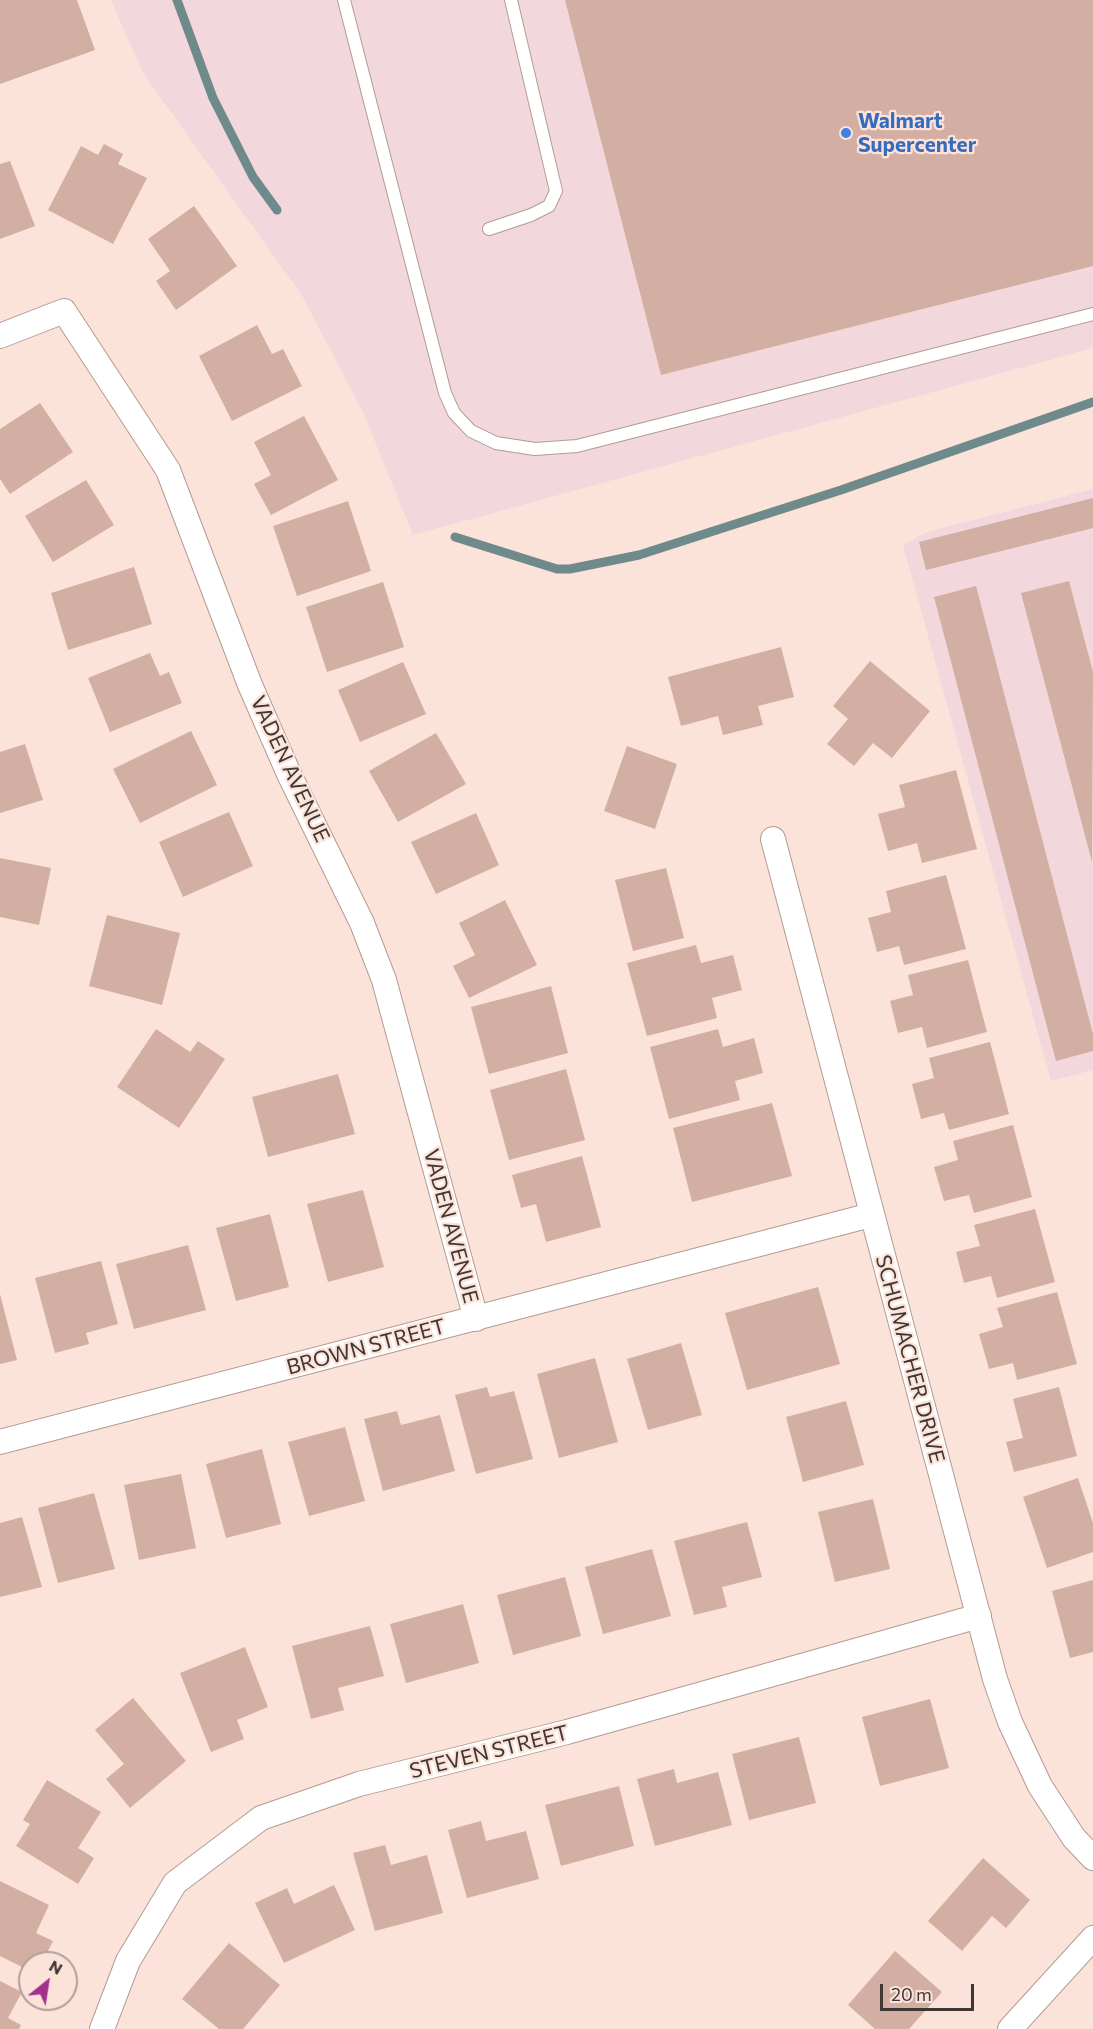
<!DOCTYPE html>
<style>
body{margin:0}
#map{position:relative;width:1093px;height:2029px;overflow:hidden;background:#fce3da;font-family:Commissioner,sans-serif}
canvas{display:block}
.north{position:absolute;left:18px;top:1951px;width:60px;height:60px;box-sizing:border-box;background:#fce3da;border:2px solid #b19e97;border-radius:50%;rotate:30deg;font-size:16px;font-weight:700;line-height:24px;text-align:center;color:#403633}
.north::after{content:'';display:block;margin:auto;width:21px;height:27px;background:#a1318d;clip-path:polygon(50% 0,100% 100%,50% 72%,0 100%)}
.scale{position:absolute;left:880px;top:1984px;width:94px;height:27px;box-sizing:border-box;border:3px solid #403633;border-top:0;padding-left:8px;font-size:18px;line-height:21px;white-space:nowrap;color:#403633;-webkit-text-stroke:4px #fce3da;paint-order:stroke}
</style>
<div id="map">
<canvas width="1093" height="2029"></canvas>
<div class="north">N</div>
<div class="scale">20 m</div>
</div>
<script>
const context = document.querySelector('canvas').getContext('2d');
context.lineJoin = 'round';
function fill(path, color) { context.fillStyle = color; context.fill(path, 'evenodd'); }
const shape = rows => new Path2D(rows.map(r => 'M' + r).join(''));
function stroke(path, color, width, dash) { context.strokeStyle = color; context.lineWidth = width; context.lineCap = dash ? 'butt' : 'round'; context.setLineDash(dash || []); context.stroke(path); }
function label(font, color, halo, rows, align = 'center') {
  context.font = font + ' Commissioner,sans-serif'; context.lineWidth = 4.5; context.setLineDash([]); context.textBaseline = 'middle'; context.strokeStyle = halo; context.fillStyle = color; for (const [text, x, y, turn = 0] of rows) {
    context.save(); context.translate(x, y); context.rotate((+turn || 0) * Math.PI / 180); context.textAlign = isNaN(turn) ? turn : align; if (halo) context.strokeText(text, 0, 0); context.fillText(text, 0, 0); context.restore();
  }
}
const commercial = shape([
 [111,0,1093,0,1093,348,413,535,363,412,301,294,143,73],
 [1093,489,1093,1070,1051,1081,903,545,927,532]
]);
const stream = shape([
 [177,0,213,98,253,177,277,210],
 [455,537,557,569,570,569,639,555,841,490,1093,402]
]);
const building = shape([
 [0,0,77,0,95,50,0,84],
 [565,0,1093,0,1093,266,661,375],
 [104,144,123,154,118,164,147,178,113,244,48,210,81,146,98,155],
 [10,161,35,226,0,239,0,164],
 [194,206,237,266,176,310,156,281,170,271,148,239],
 [257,325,272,354,283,349,302,386,232,421,199,356],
 [40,403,73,452,10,494,0,479,0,429],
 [304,416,338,480,271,515,254,484,271,475,254,442],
 [86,480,114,525,53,562,25,516],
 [1093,498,1093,528,926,570,919,542],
 [348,501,371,571,297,596,273,526],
 [134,567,152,624,68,650,51,593],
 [1069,581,1093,672,1092,862,1021,593],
 [383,582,404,647,327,672,306,607],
 [976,586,1093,1034,1093,1051,1056,1061,934,597],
 [781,647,794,697,758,706,763,725,723,735,718,716,681,726,668,677],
 [150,653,160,676,169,672,182,703,110,732,88,678],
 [870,661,930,711,892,758,873,743,854,766,827,744,848,719,833,706],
 [403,662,426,714,360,742,338,690],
 [191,731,217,785,140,823,113,769],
 [436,733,466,784,398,822,369,771],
 [25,744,43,800,0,813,0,752],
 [627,746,677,764,655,829,604,811],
 [956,770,977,849,922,863,917,843,888,851,878,814,905,807,899,785],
 [229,812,253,866,183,897,159,842],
 [476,813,499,865,436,894,411,842],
 [0,858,51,868,39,925,0,917],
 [666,868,684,938,633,951,615,880],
 [946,875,966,949,904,965,899,946,877,952,868,918,891,912,886,891],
 [505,900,537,965,469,998,453,966,475,955,459,923],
 [107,915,180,933,162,1005,89,986],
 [696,945,701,963,733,955,742,990,712,998,717,1018,647,1036,627,963],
 [968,960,987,1032,927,1048,922,1027,898,1033,890,1001,913,995,908,975],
 [551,986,568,1053,489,1074,471,1007],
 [156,1029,190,1052,198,1041,225,1059,179,1128,117,1087],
 [718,1029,723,1047,754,1038,763,1073,735,1081,740,1100,669,1119,650,1047],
 [990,1042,1009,1114,949,1130,944,1113,921,1119,912,1084,934,1078,929,1058],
 [566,1069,585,1140,509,1160,490,1090],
 [338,1074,355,1134,268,1157,252,1097],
 [772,1103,792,1176,692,1202,673,1128],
 [1013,1125,1032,1197,974,1213,969,1195,944,1201,934,1167,958,1160,953,1141],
 [582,1156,601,1227,546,1242,536,1204,521,1208,512,1175],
 [363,1190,384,1267,328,1282,307,1204],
 [1035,1209,1055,1282,997,1298,991,1276,964,1283,956,1252,980,1246,974,1225],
 [270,1214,289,1287,236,1301,216,1228],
 [188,1245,206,1310,134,1329,116,1264],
 [101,1261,118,1324,86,1333,89,1344,55,1353,35,1278],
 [818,1287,840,1364,747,1390,725,1313],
 [1057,1292,1077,1364,1017,1380,1013,1363,989,1369,979,1334,1003,1327,997,1308],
 [0,1294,17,1360,0,1364],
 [681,1343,702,1415,648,1430,627,1359],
 [595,1358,618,1442,559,1458,537,1374],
 [487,1387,490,1397,514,1391,533,1459,476,1474,455,1395],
 [1059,1387,1077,1456,1014,1472,1006,1442,1023,1438,1013,1399],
 [846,1401,864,1465,803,1482,786,1417],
 [397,1411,401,1425,440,1415,455,1471,383,1491,364,1419],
 [345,1427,365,1501,309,1516,288,1442],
 [262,1449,281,1524,226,1538,206,1464],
 [181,1474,196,1548,139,1560,124,1485],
 [1078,1478,1093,1523,1093,1552,1047,1568,1023,1497],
 [94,1493,115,1569,58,1583,38,1508],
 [873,1499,890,1569,835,1582,818,1512],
 [22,1517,42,1587,0,1597,0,1523],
 [747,1522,762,1577,722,1587,727,1607,694,1615,674,1541],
 [652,1549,671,1616,603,1634,585,1567],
 [565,1577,581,1636,513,1655,497,1595],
 [1093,1580,1093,1652,1070,1658,1052,1591],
 [463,1604,479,1663,406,1683,390,1624],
 [370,1626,384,1676,338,1688,344,1710,311,1719,292,1646],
 [245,1647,268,1707,237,1720,244,1739,211,1752,180,1673],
 [133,1698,186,1761,130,1808,106,1779,124,1764,95,1730],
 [930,1699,949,1768,880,1786,862,1717],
 [799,1737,816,1803,749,1820,732,1754],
 [674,1769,677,1783,718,1772,732,1825,655,1846,637,1779],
 [47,1780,101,1812,78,1848,94,1858,78,1884,16,1846,30,1824,23,1820],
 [619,1786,634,1846,561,1866,545,1805],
 [481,1821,486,1841,526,1831,539,1879,467,1898,448,1830],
 [385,1845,391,1865,427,1855,443,1913,375,1931,353,1853],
 [983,1858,1030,1900,1006,1928,992,1916,962,1951,928,1921],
 [0,1881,49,1905,36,1933,53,1941,42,1963,30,1963,30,1971,0,1956],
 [334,1885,355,1930,284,1963,255,1903,287,1888,294,1904],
 [229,1943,280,1985,243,2029,219,2029,182,1999],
 [895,1951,942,1992,909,2029,875,2029,848,2005],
 [0,1981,22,1992,8,2018,21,2025,19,2029,0,2029]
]);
const lane = shape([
 [344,0,445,393,454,413,471,431,496,443,535,449,577,446,1093,314],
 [489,229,531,215,549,206,556,191,511,0]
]);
const street = shape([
 [0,336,64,311,168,470,250,685,289,774,362,923,384,980,476,1319],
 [773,839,995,1679,1010,1722,1040,1786,1074,1838,1093,1858],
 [0,1442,871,1215],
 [102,2029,128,1961,175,1883,261,1818,359,1784,567,1732,979,1616],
 [1010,2029,1093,1938]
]);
const markers = [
 [846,133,6,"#3f7fe0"]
];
const shopNames = [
 ["Walmart",858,121],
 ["Supercenter",858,145]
];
const streetNames = [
 ["VADEN AVENUE",290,769,65],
 ["VADEN AVENUE",451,1226,75],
 ["BROWN STREET",366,1347,-15],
 ["SCHUMACHER DRIVE",910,1359,75],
 ["STEVEN STREET",489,1752,-14]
];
fill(commercial, '#f2d7dc');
stroke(stream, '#6f8a8a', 9);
fill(building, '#d2afa2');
stroke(lane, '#b29b93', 14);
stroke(street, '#b29b93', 26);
stroke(lane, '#fff', 12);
stroke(street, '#fff', 24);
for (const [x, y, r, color] of markers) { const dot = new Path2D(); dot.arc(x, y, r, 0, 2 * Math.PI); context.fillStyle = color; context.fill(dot); stroke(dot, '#fce3da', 2); }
label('bold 21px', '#366cbe', '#fce3da', shopNames, 'left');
label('21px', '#403633', '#fce3da', streetNames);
</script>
